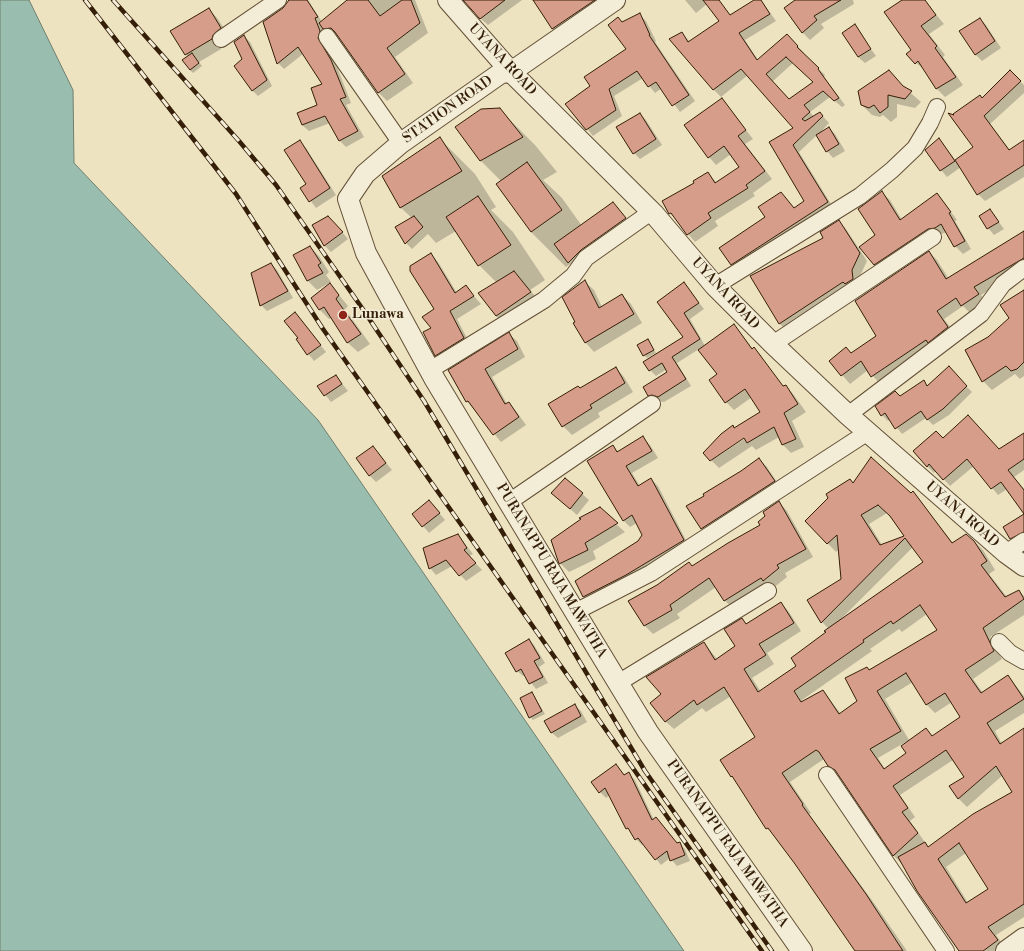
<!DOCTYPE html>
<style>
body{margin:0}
canvas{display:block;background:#ede3c1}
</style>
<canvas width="1024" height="951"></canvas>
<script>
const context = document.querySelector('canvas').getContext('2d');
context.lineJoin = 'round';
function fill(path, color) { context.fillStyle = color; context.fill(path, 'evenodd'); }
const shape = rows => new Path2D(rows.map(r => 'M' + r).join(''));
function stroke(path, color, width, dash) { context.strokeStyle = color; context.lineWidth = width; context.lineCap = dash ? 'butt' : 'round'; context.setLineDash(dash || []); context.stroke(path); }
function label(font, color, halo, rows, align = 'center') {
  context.font = font + ' "Libre Bodoni",serif'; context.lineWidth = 3; context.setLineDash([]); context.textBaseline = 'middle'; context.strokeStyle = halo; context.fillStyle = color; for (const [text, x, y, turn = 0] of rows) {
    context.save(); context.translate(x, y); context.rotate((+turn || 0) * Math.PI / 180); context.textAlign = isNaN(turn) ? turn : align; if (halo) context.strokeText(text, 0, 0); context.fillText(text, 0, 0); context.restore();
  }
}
const water = shape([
 [0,0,29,0,73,90,74,163,318,420,684,951,0,951,0,0]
]);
const shadow = shape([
 [291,0,308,0,322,22,349,0,415,0,428,33,395,57,413,83,387,101,379,93,340,37,333,37,321,25,326,38,323,45,337,67,351,103,346,105,364,137,346,147,340,141,330,123,309,131,302,125,319,106,324,84,303,54,284,69,278,63,264,22,284,9],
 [472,0,522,0,488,25,480,18],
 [534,0,613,0,560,36,553,29],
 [685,0,717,0,731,16,756,0,761,0,776,21,745,40,758,60,794,42,804,53,803,54,825,75,824,77,845,105,842,107,830,97,810,112,814,117,820,113,829,123,819,134,829,128,835,134,845,151,833,158,827,151,817,135,799,152,834,209,738,271,731,264,781,193,794,208,805,201,770,143,795,128,748,75,721,97,714,90,671,40,682,33,690,42,721,22,707,4,696,13],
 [793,63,814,82,789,100,772,82],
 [797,0,853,0,854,4,821,24,824,28,810,40,802,32],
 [903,0,924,0,944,24,929,34,945,55,943,57,963,85,945,97,937,89,925,70,916,63],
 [209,9,218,19,230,38,222,44,221,49,199,62,202,66,193,73,190,70,188,57,171,32],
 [639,14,646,21,656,41,655,42,695,101,680,112,662,88,655,93,643,78,614,96,622,116,593,136,567,104,592,87,628,49,622,23],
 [980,19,986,25,1001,48,982,61,975,54],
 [854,26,876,56,865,63,858,57],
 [244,36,250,42,272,86,258,96,252,90,244,60],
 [1010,71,1024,85,1024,93,990,124,1010,150,1024,142,1024,177,985,201,978,194,961,167,947,177,941,170,939,139,956,161,975,147,957,118,982,99],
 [905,88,921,102,915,108,897,104,897,117,891,122,883,115,880,117,872,115,862,105],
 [722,99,753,139,745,144,772,179,753,193,755,196,715,221,718,226,695,242,670,213,695,183,708,173,717,183,741,167,731,154,716,165,709,157],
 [499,109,535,145,557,172,543,180,562,198,582,226,612,203,633,227,577,271,570,264,566,267,531,232,501,181,480,160],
 [640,114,646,120,662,145,640,159,634,153],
 [440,139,475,174,496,207,491,210,513,232,545,280,530,290,540,302,506,325,496,316,497,283,479,265,456,231,436,243,428,234,412,249,406,243,412,218,401,208,383,176],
 [299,142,306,148,336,195,316,208,301,188,307,184],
 [882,193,890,200,902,220,937,194,957,220,955,221,971,249,963,254,955,246,947,232,935,236,882,272,874,265,876,236],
 [990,210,1004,229,994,235,988,228],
 [839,221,846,229,867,261,859,278,787,331,780,324,751,276,825,239],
 [334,223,348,239,331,252,325,246,314,225],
 [1024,233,1024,270,981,295,986,302,970,313,963,306,944,319,956,335,880,384,868,370,850,384,830,361,851,354,878,336,929,252,937,260,949,279],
 [310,247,319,256,329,272,326,275,331,282,317,290,308,281,294,255],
 [431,254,438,262,457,293,466,287,481,304,457,319,471,346,444,363,436,355,432,329,435,309],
 [271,264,277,270,293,298,267,311,261,305],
 [585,282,594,290,602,307,622,295,631,304,642,323,594,352,586,343,574,324,576,323],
 [330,284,348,306,345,309,370,344,358,352,348,343,332,318,329,319,319,309],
 [684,284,704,309,690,319,705,346,734,325,753,349,762,356,760,356,785,391,785,386,793,394,806,412,792,421,804,447,791,453,783,445,779,437,756,450,752,446,719,468,711,460,734,429,762,412,752,397,734,410,726,402,718,375,699,349,677,363,691,386,664,402,655,401,649,395,668,372,667,369,656,376,650,370,684,337,658,302],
 [748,434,749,436,715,458,718,454],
 [1024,291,1024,376,1020,379,1015,374,992,390,983,381,967,350,989,338,1010,319],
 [295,313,326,352,314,361,297,340,299,338],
 [509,334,517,341,525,357,492,377,507,404,516,411,526,425,501,442,467,401,450,370],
 [648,341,656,353,647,358,644,355],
 [616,368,624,377,633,392,598,413,600,417,572,435,563,426,550,405],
 [954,374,972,392,949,415,933,425,926,418,902,434,890,419,888,421,882,415,900,397,923,382,928,386],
 [336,376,348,391,331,402,319,387],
 [1024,434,1024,470,1014,477,1024,489,1024,512,1007,489,998,495,974,466,950,486,936,471,934,473,927,466,943,439,999,450],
 [643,438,650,445,658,458,632,473,640,486,651,479,658,486,690,548,591,603,584,596,576,581,639,542,643,535,637,523,630,527,623,520,613,447,619,452],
 [373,447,392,470,376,482,369,475],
 [759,459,767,467,782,490,710,536,702,528,687,506,706,497],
 [565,479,589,500,577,515,552,493],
 [853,484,911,494,913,492,953,543,974,541,983,550,995,570,989,574,1007,597,1019,591,1024,596,1024,615,990,637,1002,659,973,679,983,693,1008,676,1024,696,1024,713,995,731,1002,744,1024,729,1024,786,1004,774,967,807,958,798,965,777,953,760,900,795,915,817,910,821,929,848,1024,794,1024,917,996,935,1006,949,1003,951,960,951,903,865,894,856,840,775,824,759,790,782,811,813,809,814,874,903,907,951,857,951,776,836,767,828,737,781,732,776,756,737,731,696,706,712,702,708,674,729,665,721,663,695,704,643,717,659,736,646,742,619,747,625,781,603,789,612,801,631,767,653,774,664,752,678,761,692,798,666,827,633,829,629,822,622,842,580,839,549,836,552,806,521],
 [887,513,905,537,882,545,869,524],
 [913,547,924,562,841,619],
 [927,614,938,630,870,671,867,668,859,701,841,714,823,691,803,702,802,700,872,651,870,649,899,629,902,632],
 [913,682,926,704,935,713,952,702,961,718,933,736,926,730,908,754,885,769,878,758,909,740,885,699],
 [966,853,990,889,968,903,946,867],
 [779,502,787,511,813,557,785,573,787,577,772,589,733,608,724,600,716,587,677,614,680,618,653,634,645,626,630,601,693,567,762,526],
 [435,508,445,520,429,533,413,514],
 [599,509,625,532,593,551,596,559,569,572,560,563],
 [458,535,473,554,469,556,482,570,466,581,452,566,436,575,430,568,424,549],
 [529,640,534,645,545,663,539,667,548,683,536,689,525,675,523,676,517,671],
 [532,693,545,714,533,720,530,717],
 [574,705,581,711,587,722,558,738,551,732],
 [616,766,625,776,629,774,635,780,654,820,678,844,679,843,685,849,690,861,677,866,670,858,661,865,644,844,642,845,636,839,623,822,610,795,606,798,600,792]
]);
const building = shape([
 [289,0,307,0,318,17,315,18,320,31,318,38,331,60,346,97,340,99,358,131,339,141,325,116,302,125,297,113,317,105,311,88,322,84,298,47,277,64,263,22,283,8,289,0],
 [347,0,368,0,380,16,402,0,411,0,420,23,387,48,405,74,378,93,335,32,331,28,323,29,319,23,347,0],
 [463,0,505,0,480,19,463,0],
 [533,0,595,0,552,29,533,0],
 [703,0,719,0,730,15,754,0,761,0,770,14,739,33,757,60,787,34,798,46,797,47,819,68,818,69,839,98,834,101,823,91,804,105,810,112,802,119,805,121,820,112,823,116,793,145,828,202,731,265,719,248,765,217,758,207,781,192,794,208,804,201,769,142,793,128,741,69,713,90,669,39,682,32,688,42,719,21,703,0],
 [786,57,813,82,789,99,766,74,786,57],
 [795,0,841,0,814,16,817,20,802,33,784,8,795,0],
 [902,0,925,0,936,15,921,26,937,46,935,48,956,77,936,89,918,61,915,64,906,54,911,50,884,12,902,0],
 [209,8,221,28,213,35,212,39,185,55,170,31,209,8],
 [640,13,650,35,649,35,689,95,672,106,656,82,648,87,637,71,609,89,616,110,586,130,565,104,590,86,584,77,626,49,608,25,618,17,622,22,640,13],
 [980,18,995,41,975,55,959,31,980,18],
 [855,24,871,49,858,57,842,33,855,24],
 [244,35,267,80,252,91,234,66,242,59,234,42,244,35],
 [192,53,199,63,190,70,182,60,192,53],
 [889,70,903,86,912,91,905,99,888,95,888,107,880,113,874,105,869,108,861,105,858,91,889,70],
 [1010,70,1021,81,984,116,1009,150,1024,140,1024,165,977,195,955,160,973,147,948,113,954,115,953,114,980,95,982,98,1010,70],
 [722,98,746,130,738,136,765,171,746,185,748,188,708,213,711,218,687,235,671,213,669,214,662,201,694,183,693,181,708,172,715,183,739,167,724,146,708,158,684,125,722,98],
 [500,108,523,137,480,161,455,127,481,109,500,108],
 [640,113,656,139,633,154,616,127,640,113],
 [829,127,839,144,826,152,816,135,829,127],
 [440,137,462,171,400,208,382,176,440,137],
 [939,138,955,161,940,171,925,150,939,138],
 [300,140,330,188,309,202,300,188,306,184,284,150,300,140],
 [527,162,562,210,531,232,496,184,527,162],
 [882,191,900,220,937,193,951,212,949,213,965,241,954,247,941,224,935,228,928,229,874,265,859,247,875,235,858,209,882,191],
 [478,196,511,245,478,266,446,217,478,196],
 [613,202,626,218,581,250,568,263,554,244,613,202],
 [990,209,999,222,987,229,979,216,990,209],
 [328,216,343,232,324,246,312,225,328,216],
 [414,216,423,227,405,244,395,227,414,216],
 [839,220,860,253,852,270,853,279,845,284,843,282,779,324,750,276,823,238,820,232,839,220],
 [1024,231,1024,258,974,287,979,294,961,306,956,298,937,311,948,327,928,343,926,340,871,377,861,361,841,376,829,361,846,347,851,353,876,336,855,301,929,251,946,279,1024,231],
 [310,246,321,263,318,265,323,273,307,281,293,255,310,246],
 [431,253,455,293,466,285,474,296,450,311,464,338,435,356,423,332,431,328,422,317,434,309,410,271,410,266,431,253],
 [271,263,288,291,260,306,251,273,271,263],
 [514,271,531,292,496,316,478,293,514,271],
 [585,280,599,308,622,294,634,314,585,343,573,323,575,322,562,297,585,280],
 [684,282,699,303,684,313,700,339,672,357,686,379,658,397,652,395,648,396,643,387,667,372,662,363,649,371,643,362,683,337,657,302,684,282],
 [330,283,339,295,336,299,361,334,347,343,324,307,319,310,311,298,330,283],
 [1024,290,1024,362,1017,369,1011,371,1006,366,982,382,965,350,988,337,1009,318,1000,305,1024,290],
 [295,312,321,345,307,355,296,339,298,338,284,321,295,312],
 [734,324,752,349,754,347,783,386,786,385,798,404,784,413,796,439,782,445,774,427,747,443,744,438,710,461,703,453,721,434,733,425,734,428,760,412,745,389,725,403,709,380,717,374,698,350,734,324],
 [509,332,518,349,485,369,505,404,509,402,519,417,493,435,468,401,466,402,448,370,509,332],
 [648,339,654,350,643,356,637,345,648,339],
 [949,366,967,386,943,409,927,420,921,411,895,429,885,413,881,416,875,406,895,391,900,396,924,380,927,386,949,366],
 [616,367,625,383,590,405,592,408,562,427,548,404,578,386,580,388,616,367],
 [336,375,342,384,324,396,317,386,336,375],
 [968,415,999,449,1024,433,1024,459,1008,470,1024,490,1024,514,1001,482,991,489,967,459,943,480,929,464,927,467,913,451,936,431,943,438,968,415],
 [643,436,652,451,626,466,638,486,651,478,684,540,626,575,583,597,575,581,638,541,642,535,632,515,623,521,587,461,613,445,617,452,643,436],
 [373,446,386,463,369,476,356,458,373,446],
 [871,457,911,493,913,491,952,543,966,534,974,541,987,561,981,565,1005,597,1019,590,1024,599,983,628,994,651,965,670,981,693,1008,675,1024,699,987,723,1000,744,1024,728,1024,904,988,927,998,940,983,951,959,951,917,891,898,857,925,842,928,847,973,814,1012,792,996,766,958,799,949,786,964,777,946,750,893,786,908,808,902,812,918,833,893,856,835,770,828,766,819,752,816,750,782,773,803,804,802,805,866,894,903,951,855,951,795,864,768,828,766,829,732,776,731,777,720,760,755,737,724,687,697,705,694,700,665,722,650,703,661,694,646,677,704,642,715,660,735,646,724,629,742,618,746,624,781,602,794,623,759,644,766,655,744,669,758,692,796,666,791,658,826,632,824,631,923,562,905,538,821,623,807,600,841,579,837,535,827,544,805,521,828,498,826,494,850,479,853,483,871,457],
 [878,505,890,516,904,536,880,545,861,515,878,505],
 [920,605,937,630,869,670,867,667,845,678,857,701,839,714,823,690,801,702,794,691,864,642,863,640,891,621,893,624,920,605],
 [906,673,926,705,945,693,960,717,932,736,926,728,901,746,906,753,884,769,870,749,901,731,877,691,906,673],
 [959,843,988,889,966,903,938,859,959,843],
 [759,458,775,481,701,529,686,506,704,496,703,494,741,471,759,458],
 [565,478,583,493,570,509,551,493,565,478],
 [429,500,440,513,422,527,412,514,429,500],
 [779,501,806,549,777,565,779,568,763,581,761,578,724,601,709,578,670,605,672,610,644,626,628,601,657,585,689,562,692,566,728,543,760,525,758,522,765,516,763,512,779,501],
 [600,507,618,523,585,543,588,550,559,564,551,540,581,519,579,518,600,507],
 [1024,514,1024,532,1010,539,1003,527,1024,514],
 [458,534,467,548,464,550,476,563,459,576,446,560,429,569,423,548,458,534],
 [529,639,540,658,534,661,543,677,529,684,521,669,516,672,505,653,529,639],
 [532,692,542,711,529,718,520,698,532,692],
 [575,704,581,716,551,733,544,721,575,704],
 [616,764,624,775,629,772,652,820,656,817,677,843,680,842,685,855,670,861,667,851,655,860,638,838,635,840,628,828,626,829,605,788,599,793,591,782,616,764]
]);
const minor = shape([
 [327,37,401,143],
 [221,39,278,0],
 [715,286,860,196,892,170,915,148,930,123,937,107],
 [773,344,933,237],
 [430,370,544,300,573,276,586,258,651,212,654,214],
 [848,415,981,314,1003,284,1024,268],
 [509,502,652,404],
 [1006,553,1024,541],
 [575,612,651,573,868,432],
 [999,642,1010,653,1024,661],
 [618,683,768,591],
 [827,775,946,951]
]);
const tertiary = shape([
 [448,0,511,72,654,214,715,286,773,344,848,415,1006,553,1024,566],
 [615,0,511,72,501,73,401,143,365,174,348,199,366,253,434,378,575,612,648,732,802,951],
 [1006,951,1024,938]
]);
const rail = shape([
 [85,0,236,194,323,329,762,951],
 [113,0,239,141,276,185,362,308,424,401,645,771,772,951]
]);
const markers = [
 [343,315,5,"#8f2418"]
];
const streetNames = [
 ["UYANA ROAD",502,60,47],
 ["STATION ROAD",448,110,-35],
 ["UYANA ROAD",725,294,47],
 ["UYANA ROAD",962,515,41],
 ["PURANAPPU RAJA MAWATHA",551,571,59],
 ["PURANAPPU RAJA MAWATHA",727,844,55]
];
const poiNames = [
 ["Lunawa",352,315]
];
fill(water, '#99beb0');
stroke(water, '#717e6d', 1);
fill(shadow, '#0003');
fill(building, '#d79d8b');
stroke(building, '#351f08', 1);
stroke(minor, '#635036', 18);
stroke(tertiary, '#635036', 22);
stroke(minor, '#f3edd7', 16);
stroke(tertiary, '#f3edd7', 20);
stroke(rail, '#351f08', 4.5);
stroke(rail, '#f3edd7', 3, [9]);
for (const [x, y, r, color] of markers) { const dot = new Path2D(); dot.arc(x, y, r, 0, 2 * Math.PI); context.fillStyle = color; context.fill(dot); stroke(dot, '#f3edd7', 1.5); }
label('14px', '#351f08', '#f3edd7', streetNames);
label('bold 14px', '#351f08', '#f3edd7', poiNames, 'left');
</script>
